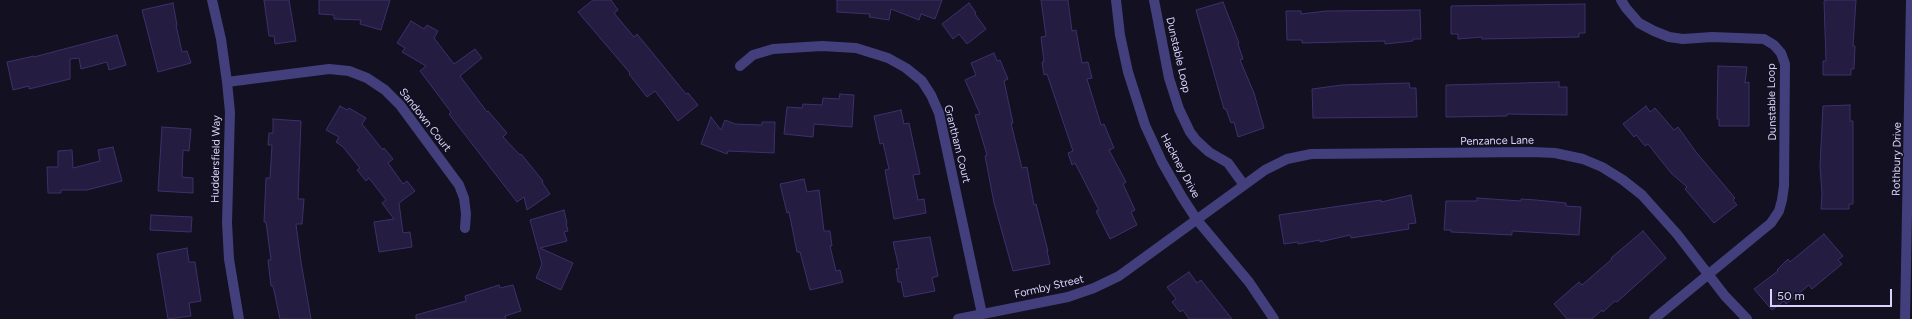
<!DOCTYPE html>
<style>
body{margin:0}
#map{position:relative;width:1912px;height:319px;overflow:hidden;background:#131021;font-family:Figtree,sans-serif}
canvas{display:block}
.scale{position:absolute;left:1770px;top:289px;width:122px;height:18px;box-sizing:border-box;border:2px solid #d9d4fb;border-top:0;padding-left:5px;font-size:12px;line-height:14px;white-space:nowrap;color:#d9d4fb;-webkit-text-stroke:3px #131021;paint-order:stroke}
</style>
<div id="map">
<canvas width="1912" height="319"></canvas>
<div class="scale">50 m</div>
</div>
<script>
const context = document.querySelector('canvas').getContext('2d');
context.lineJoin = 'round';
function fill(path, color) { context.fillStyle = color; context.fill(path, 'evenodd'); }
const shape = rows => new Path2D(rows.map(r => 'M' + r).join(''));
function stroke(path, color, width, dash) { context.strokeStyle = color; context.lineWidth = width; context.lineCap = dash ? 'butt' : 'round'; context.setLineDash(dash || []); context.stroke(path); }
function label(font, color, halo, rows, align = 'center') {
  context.font = font + ' Figtree,sans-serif'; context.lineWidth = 3; context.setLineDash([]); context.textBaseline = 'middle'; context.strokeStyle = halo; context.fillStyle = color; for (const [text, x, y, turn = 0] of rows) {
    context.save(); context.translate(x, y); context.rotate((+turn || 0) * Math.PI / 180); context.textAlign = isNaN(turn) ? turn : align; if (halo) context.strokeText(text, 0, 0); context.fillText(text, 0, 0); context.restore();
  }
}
const building = shape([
 [264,0,289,0,296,41,275,44,274,36,269,36,264,0],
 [319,0,390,0,381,30,360,24,361,20,334,19,334,15,319,14,319,0],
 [593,0,611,0,618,10,614,13,634,37,637,34,686,94,688,93,698,105,678,121,655,91,647,97,629,74,630,73,578,12,593,0],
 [837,0,942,0,935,19,921,14,919,20,891,9,889,20,869,17,870,14,837,12,837,0],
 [1041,0,1068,0,1072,31,1076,30,1082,63,1088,62,1092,78,1087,79,1101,125,1104,124,1114,148,1109,150,1126,182,1123,184,1135,210,1131,212,1137,225,1110,239,1096,211,1099,210,1075,163,1072,165,1068,153,1073,151,1047,74,1044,75,1042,62,1044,62,1041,37,1046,36,1041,0],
 [1827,0,1856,0,1853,46,1855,46,1854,69,1851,69,1851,75,1823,75,1823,61,1826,61,1824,1,1827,0],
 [1223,2,1239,43,1238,44,1243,59,1240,60,1254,93,1264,128,1238,137,1234,122,1231,123,1226,109,1224,109,1196,10,1223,2],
 [173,3,177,25,176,25,182,52,187,51,191,63,158,72,142,10,173,3],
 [969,3,976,13,975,14,986,29,967,44,959,34,953,39,942,24,969,3],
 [1585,4,1585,33,1579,33,1579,37,1482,39,1482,37,1458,39,1458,34,1451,34,1451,6,1585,4],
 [1420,10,1421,39,1413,39,1413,41,1385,44,1385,41,1302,43,1302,40,1287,40,1286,11,1301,11,1301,14,1326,11,1420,10],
 [411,21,424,29,427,25,438,31,434,38,454,64,475,49,482,58,460,76,487,112,488,111,507,133,503,137,520,155,521,154,543,181,542,182,550,194,527,210,524,197,517,202,449,114,451,112,420,71,426,66,402,52,405,48,397,43,411,21],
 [117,35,126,65,109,70,107,62,81,69,79,58,70,59,70,79,29,89,29,86,13,90,7,62,34,56,34,57,117,35],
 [994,53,997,61,1000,60,1008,79,1004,81,1013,123,1011,123,1022,168,1027,167,1034,205,1036,204,1048,251,1047,251,1050,264,1013,271,994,203,985,156,987,155,975,115,980,114,965,80,976,75,971,63,994,53],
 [1718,66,1747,67,1745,83,1749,82,1749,126,1719,126,1719,119,1717,119,1718,66],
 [1559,82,1559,87,1567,87,1567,115,1507,114,1507,116,1446,117,1446,85,1559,82],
 [1409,83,1410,88,1416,88,1417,117,1313,118,1312,89,1342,85,1409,83],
 [840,94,854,95,852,127,814,124,813,137,784,134,787,107,802,108,803,104,822,105,823,98,839,99,840,94],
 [1850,105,1850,121,1853,121,1853,204,1849,204,1849,209,1821,209,1822,194,1820,166,1823,106,1850,105],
 [340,106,347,110,349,108,366,118,362,124,383,150,384,148,393,159,388,163,403,184,407,181,415,191,399,203,403,233,410,232,412,247,379,252,374,222,394,219,382,203,386,200,369,178,366,181,357,170,360,168,343,147,336,142,339,137,326,130,340,106],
 [1646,106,1650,112,1655,108,1674,130,1678,127,1696,152,1735,198,1733,200,1737,205,1714,223,1685,189,1687,187,1671,173,1648,144,1645,146,1636,135,1634,137,1623,124,1646,106],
 [901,110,904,124,909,123,920,174,913,175,918,200,924,199,926,213,894,219,885,170,889,169,883,143,880,144,874,116,901,110],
 [711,117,721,130,725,120,735,124,762,125,762,122,775,122,774,153,728,151,727,154,701,144,711,117],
 [273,119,301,121,298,199,304,199,302,224,296,224,301,262,311,319,280,319,273,286,271,286,268,260,271,260,266,222,264,222,266,178,270,178,272,145,268,145,269,133,273,133,273,119],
 [162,127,191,129,189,151,183,150,182,177,193,178,193,193,158,191,162,127],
 [113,147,122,181,87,190,61,190,61,193,48,193,47,167,58,167,58,151,72,150,73,168,100,161,98,150,113,147],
 [804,179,807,192,819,190,824,231,830,231,832,246,830,246,836,271,840,270,843,282,810,290,800,252,797,252,789,212,787,213,780,184,804,179],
 [1411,195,1416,223,1408,224,1409,229,1351,238,1350,235,1320,242,1320,240,1298,244,1298,242,1284,244,1279,215,1381,200,1381,202,1411,195],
 [1477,198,1521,201,1521,199,1536,200,1566,203,1566,206,1581,207,1579,235,1512,231,1512,235,1451,232,1451,230,1444,230,1446,201,1477,201,1477,198],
 [564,210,567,223,566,223,568,231,564,232,567,241,540,248,573,263,561,290,536,278,542,264,530,220,564,210],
 [151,215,192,217,191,232,150,230,151,215],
 [1643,231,1666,258,1617,302,1615,301,1603,312,1602,310,1592,319,1567,319,1554,304,1579,282,1582,285,1612,259,1611,258,1643,231],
 [1824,234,1843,256,1838,260,1842,264,1812,289,1809,285,1786,304,1784,301,1772,310,1754,289,1778,271,1777,270,1788,259,1790,262,1824,234],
 [930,237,938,276,932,278,935,291,904,297,901,282,898,282,896,269,899,268,893,242,930,237],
 [187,248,189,262,195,262,201,301,189,303,191,316,168,319,157,254,187,248],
 [1189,272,1197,283,1201,280,1232,319,1189,319,1183,310,1180,312,1172,302,1176,299,1167,287,1189,272],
 [499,285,500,288,513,285,521,311,505,316,506,319,416,319,416,315,466,301,465,296,499,285]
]);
const minor = shape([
 [212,0,221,39,227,82,230,112,227,223,229,259,239,319],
 [1116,0,1120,35,1128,72,1145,125,1162,162,1182,197,1197,220,1249,282,1274,319],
 [1154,0,1169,78,1179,109,1190,132,1196,140,1209,152,1228,163,1244,185],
 [1621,0,1626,8,1639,23,1654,31,1669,37,1683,39,1712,37,1764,39,1774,45,1781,53,1785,64,1784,186,1782,200,1779,211,1771,223,1654,319],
 [740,66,753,55,773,49,822,46,856,48,888,58,906,68,922,81,931,95,939,113,982,314],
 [227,82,329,69,349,71,367,78,385,90,400,105,459,185,464,198,466,214,465,228],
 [958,319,1068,297,1094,288,1119,276,1265,170,1287,159,1311,154,1532,152,1555,153,1583,159,1602,167,1623,180,1642,195,1677,234,1725,296,1747,319],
 [1905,319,1911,0]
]);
const streetNames = [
 ["Dunstable Loop",1178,55,77],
 ["Dunstable Loop",1772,102,-91],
 ["Sandown Court",425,120,52],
 ["Penzance Lane",1497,141,-1],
 ["Grantham Court",957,144,76],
 ["Huddersfield Way",216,159,-89],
 ["Rothbury Drive",1897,159,-89],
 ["Hackney Drive",1180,166,62],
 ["Formby Street",1049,287,-13]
];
fill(building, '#251d41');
stroke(building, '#3d316b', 1);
stroke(minor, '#423f7c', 10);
label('11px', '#d9d4fb', '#131021', streetNames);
</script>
